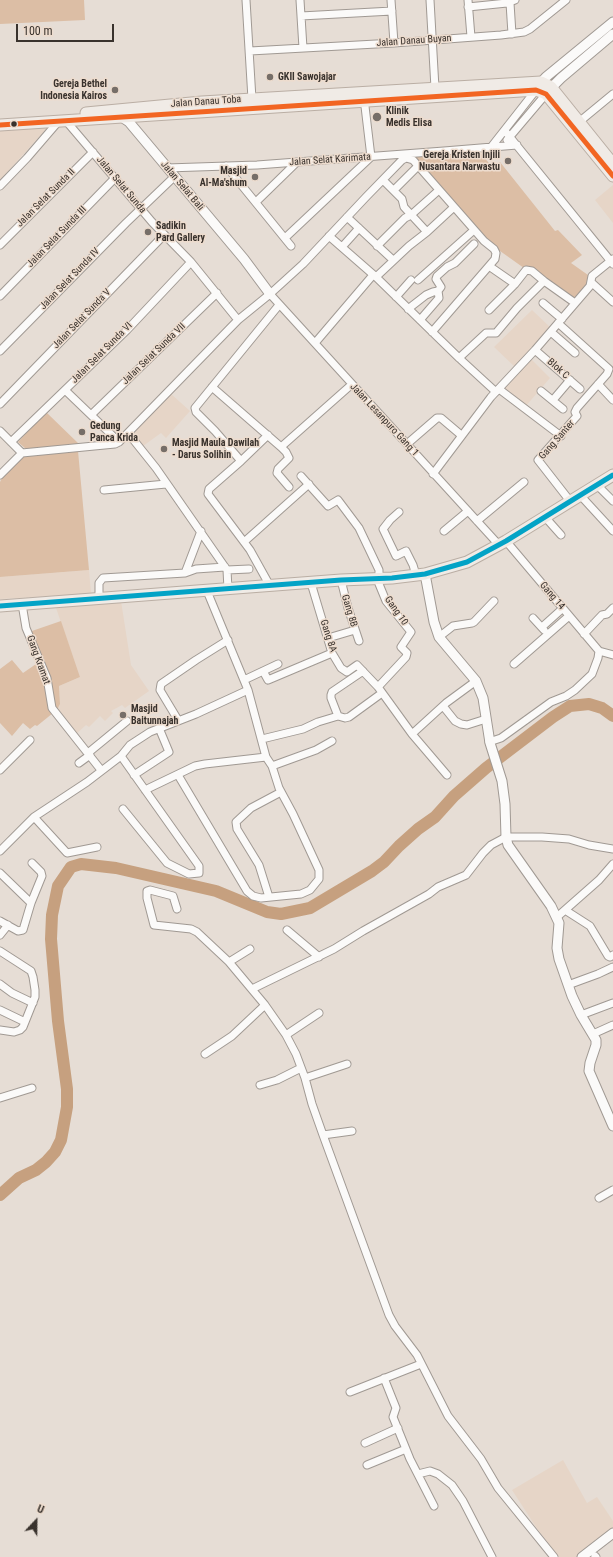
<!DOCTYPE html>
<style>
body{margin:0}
#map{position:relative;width:613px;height:1557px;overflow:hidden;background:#e6ddd5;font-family:"Roboto Condensed",sans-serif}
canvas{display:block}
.north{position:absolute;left:16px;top:1501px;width:40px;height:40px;-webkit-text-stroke:3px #eddcce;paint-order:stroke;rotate:22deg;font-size:11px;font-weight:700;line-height:16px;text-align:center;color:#39322d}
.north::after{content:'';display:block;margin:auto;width:14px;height:18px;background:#39322d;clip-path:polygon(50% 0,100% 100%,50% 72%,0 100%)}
.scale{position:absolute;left:16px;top:24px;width:98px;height:18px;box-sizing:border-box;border:2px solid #39322d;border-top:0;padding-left:5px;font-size:12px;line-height:14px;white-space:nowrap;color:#39322d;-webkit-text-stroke:3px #eddcce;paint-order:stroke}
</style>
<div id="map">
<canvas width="613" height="1557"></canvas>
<div class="north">U</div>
<div class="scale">100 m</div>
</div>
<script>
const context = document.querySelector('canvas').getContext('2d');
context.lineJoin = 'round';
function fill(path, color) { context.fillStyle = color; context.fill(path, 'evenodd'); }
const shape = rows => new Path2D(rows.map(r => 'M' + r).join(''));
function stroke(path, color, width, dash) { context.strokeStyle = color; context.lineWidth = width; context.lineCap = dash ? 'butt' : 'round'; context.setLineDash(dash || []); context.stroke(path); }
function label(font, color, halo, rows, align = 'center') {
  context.font = font + ' "Roboto Condensed",sans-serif'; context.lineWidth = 3; context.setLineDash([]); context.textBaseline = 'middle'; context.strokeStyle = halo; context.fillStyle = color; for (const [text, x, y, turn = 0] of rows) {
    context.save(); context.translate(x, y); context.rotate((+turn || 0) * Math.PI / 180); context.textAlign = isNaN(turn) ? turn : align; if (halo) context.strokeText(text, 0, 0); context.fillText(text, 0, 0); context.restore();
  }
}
const built = shape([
 [48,127,12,167,0,180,0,130],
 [613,185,613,223,595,200],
 [532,310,552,329,516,368,494,347],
 [530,358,550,378,525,407,502,389],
 [170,393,190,411,166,438,161,433,143,446,133,433,134,431],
 [89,570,91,594,0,599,0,577],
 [121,601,131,665,149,691,125,708,122,705,111,711,113,713,105,721,100,716,89,727,86,725,75,735,56,712,60,704,59,686,80,677,56,608],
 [563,1460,587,1503,597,1497,613,1521,613,1528,580,1557,559,1557,538,1530,512,1490]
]);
const green = shape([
 [0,0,84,0,85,20,0,24],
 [479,151,493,168,500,162,555,231,558,230,582,255,571,263,588,275,586,285,574,301,545,283,493,246,409,156],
 [46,412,80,445,26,449,18,442],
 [78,451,89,570,0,577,0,482,2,478,24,456],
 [61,621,80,677,59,686,60,704,56,712,29,632],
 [12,660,23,673,39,662,53,713,37,726,35,725,30,729,23,723,12,736,0,723,0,669]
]);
const river = shape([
 [0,1195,19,1178,36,1170,46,1162,55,1152,61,1140,67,1107,67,1089,58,1021,51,939,52,915,58,886,71,867,81,864,116,868,216,891,267,912,281,914,310,908,372,871,384,862,399,846,418,829,435,817,454,796,486,768,553,717,570,706,589,704,602,708,613,716]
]);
const minor = shape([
 [246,0,252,99],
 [300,0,303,48],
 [391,0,394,43],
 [430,0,435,88],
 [468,0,471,37],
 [510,3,512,34],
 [468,7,507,3,515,0],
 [301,16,392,11],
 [250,51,394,43,501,35,524,32,530,29,566,0],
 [67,122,152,222,191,262,238,320],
 [579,122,613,94],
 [505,131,613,264],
 [507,140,546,94],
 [492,146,536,90],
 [226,166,291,246],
 [167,168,257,165,444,151,517,145],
 [383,180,402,199,404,207,427,232],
 [0,186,27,158,58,122],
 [394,190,416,168],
 [256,202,297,162],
 [347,217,393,260],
 [329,236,376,277,459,358,496,392],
 [285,238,371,157,364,98],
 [0,245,93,152],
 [377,246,405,218,411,215,439,190],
 [342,247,359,228],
 [489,266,515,284,526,270,532,271,544,281],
 [376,277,409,246,427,232,454,207],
 [418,280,474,230],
 [591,282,613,302],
 [270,294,499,545],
 [0,296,115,178],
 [396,297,411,280],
 [543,303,562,319],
 [408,309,426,295,433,292,438,291],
 [489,310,515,284],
 [420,320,439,298,438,291,441,287,436,279,437,276,447,267,455,263,474,244],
 [558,323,609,369,607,374,577,408,575,412,577,416,538,460,570,501],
 [551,332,575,353],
 [315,343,373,275],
 [535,350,580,389],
 [0,351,126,223,174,177],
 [459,358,486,333,496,333,517,308,544,281,575,303],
 [598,384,613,400],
 [212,387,281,447,351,385],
 [499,389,561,436],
 [65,390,119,442],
 [541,391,563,409],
 [553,400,570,380],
 [0,404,164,235],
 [91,415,217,293],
 [0,431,22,453,0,475],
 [128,433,156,468,227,570,228,589],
 [11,442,127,330,191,262],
 [407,444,437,418,441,418,461,435],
 [281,447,286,452,289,458,278,469,277,473,289,487],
 [22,453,115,444,119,442,238,320,270,294,303,264,366,197,402,160,406,158,413,160,484,241,494,249,496,253,495,259,489,266,432,332],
 [241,461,268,435],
 [433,474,491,397,535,350,590,286,592,276,613,259],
 [301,476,328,506,338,500,359,528,379,570,379,584,386,601,411,632,401,647,407,653,406,657,378,687,412,734,447,775],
 [597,485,613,501],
 [104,490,166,484],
 [580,495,613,531],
 [399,512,390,520,383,529,396,556,406,551,413,565,416,575],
 [545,517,561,535],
 [477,521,524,482],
 [444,531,468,511],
 [506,541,599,651],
 [244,542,309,484],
 [227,570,249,569],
 [185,573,201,531],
 [341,580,348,608,359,641],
 [311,583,332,653,341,668,347,672,357,665,378,687],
 [270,586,250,550,208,494,209,489,241,461,215,431,196,412,195,408,279,305],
 [207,591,248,690,266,757],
 [99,598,99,583,103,578,185,573,196,569,225,567],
 [22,604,26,628,47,678,52,708,101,770],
 [533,618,544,630],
 [542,627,562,609],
 [584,634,602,615,607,614,613,608],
 [439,637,453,626,472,623,474,622,494,601],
 [328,638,355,630],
 [599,651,613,655],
 [514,664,569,616],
 [263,671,268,680,332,653],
 [244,680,278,664],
 [443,706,455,721,461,724,467,725,486,719],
 [338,716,331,698,331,695,332,692,363,671],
 [178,720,160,690,161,684,196,660,228,640],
 [412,734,446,703,476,681],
 [262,739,303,729,318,722,338,716,345,718,349,717,382,693],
 [489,742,501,738,551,702,566,696,575,690,592,674,598,658,599,651],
 [88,753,127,721],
 [121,756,199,866,199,873,189,874,167,863,123,809],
 [79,763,90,755],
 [0,770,30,740],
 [134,775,169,752,159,728],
 [178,775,247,891,253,896,261,898,301,894,310,890,319,879,319,870,293,814,279,788,272,766],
 [145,790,195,766,205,764,266,757,272,766,316,750,332,741],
 [34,817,67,853,97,847],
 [0,851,34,817,87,782,121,756,130,745,150,732,196,714,248,690],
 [0,873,31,903],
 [269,897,259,865,237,829,236,822,251,808,281,792],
 [177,909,173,896,150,890,147,891,147,898,154,925,191,929,197,932,229,962,265,1005,286,1035,296,1054,305,1078,312,1104,323,1135,389,1315,395,1326,417,1355,448,1416,481,1459,498,1488,554,1557],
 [565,910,590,926,608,956,610,957,613,955],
 [557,917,599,880,613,864],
 [0,921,18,931,23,930,31,903,42,876,41,872,32,863],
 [287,930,319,957],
 [0,935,8,925],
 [0,951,31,971,33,977,35,990,35,997,23,1027,20,1030,14,1032,0,1030],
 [229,962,250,949],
 [0,984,12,993,33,1003],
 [568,985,598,974,613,967],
 [252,989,334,949,363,931,429,894,438,887,466,875,483,853,491,845,506,837,542,837,569,839,589,845,613,849],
 [0,1010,25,1022],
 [581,1015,613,1003],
 [593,1034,613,1025],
 [286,1035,319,1013],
 [205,1054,232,1036,265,1005],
 [305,1078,347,1064],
 [260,1085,277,1080,301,1068],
 [0,1098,32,1088],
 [323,1135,352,1131],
 [599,1198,613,1190],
 [384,1378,396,1408,393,1417,410,1459,434,1506],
 [350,1392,421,1364],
 [365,1443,398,1428],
 [367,1465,406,1449],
 [418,1474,430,1471,438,1474,452,1485,463,1501,492,1557],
 [595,1556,596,1557]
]);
const tertiary = shape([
 [538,86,546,77,613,22],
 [548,91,561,78,613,34],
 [122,113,123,118,129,122,244,259,270,294],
 [425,574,434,622,439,637,476,681,483,698,490,743,502,781,505,804,506,837,508,845,551,906,559,923,557,948,559,959,572,996,581,1015,596,1040,596,1045,590,1063,589,1071,613,1126],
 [582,1557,613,1533]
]);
const primary = shape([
 [86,113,202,102,541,82,551,87,613,164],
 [0,125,536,90,546,94,613,176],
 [0,606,341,580,392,578,425,574,467,562,506,541,613,475]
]);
const bus1 = shape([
 [0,125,536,90,546,94,613,176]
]);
const bus2 = shape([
 [0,606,341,580,392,578,425,574,467,562,506,541,613,475]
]);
const markers = [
 [270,77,4,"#766e68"],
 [115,90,4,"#766e68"],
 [377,117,5,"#766e68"],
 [14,124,3.5,"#39322d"],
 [508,161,4,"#766e68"],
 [255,177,4,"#766e68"],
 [148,232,4,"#766e68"],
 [82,432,4,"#766e68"],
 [164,449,4,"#766e68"],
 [123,715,4,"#766e68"]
];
const streetNames = [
 ["Jalan Danau Buyan",414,41,-4],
 ["Jalan Danau Toba",206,102,-4],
 ["Jalan Selat Karimata",330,160,-4],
 ["Jalan Selat Sunda",121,185,50],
 ["Jalan Selat Bali",182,186,50],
 ["Jalan Selat Sunda II",46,198,-45],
 ["Jalan Selat Sunda III",57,237,-46],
 ["Jalan Selat Sunda IV",70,279,-46],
 ["Jalan Selat Sunda V",82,319,-46],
 ["Jalan Selat Sunda VI",102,353,-45],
 ["Jalan Selat Sunda VII",154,354,-44],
 ["Blok C",558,369,41],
 ["Jalan Lesanpuro Gang 1",384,420,47],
 ["Gang Santer",557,440,-49],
 ["Gang 14",552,596,49],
 ["Gang 8B",349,611,73],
 ["Gang 10",396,611,55],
 ["Gang 8A",328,636,72],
 ["Gang Kramat",38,660,70]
];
const poiNames = [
 ["GKII Sawojajar",278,77],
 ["Gereja Bethel",107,84,"right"],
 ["Indonesia Kairos",107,96,"right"],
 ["Klinik",386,111],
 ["Medis Elisa",386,123],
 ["Gereja Kristen Injili",500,155,"right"],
 ["Nusantara Narwastu",500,167,"right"],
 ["Masjid",247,171,"right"],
 ["Al-Ma'shum",247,183,"right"],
 ["Sadikin",156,226],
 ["Pard Gallery",156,238],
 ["Gedung",90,426],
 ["Panca Krida",90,438],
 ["Masjid Maula Dawilah",172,443],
 ["- Darus Solihin",172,455],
 ["Masjid",131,709],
 ["Baitunnajah",131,721]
];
fill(built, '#e6d5c7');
fill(green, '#dcbea5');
stroke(river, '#c6a07f', 12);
stroke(minor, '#a09993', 9);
stroke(tertiary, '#a09993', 11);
stroke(primary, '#baaea4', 13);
stroke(minor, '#fbfaf9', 7);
stroke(tertiary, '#fbfaf9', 9);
stroke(primary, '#f0ebe6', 11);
stroke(bus1, '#f26522', 5);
stroke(bus2, '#03a3c6', 5);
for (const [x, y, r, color] of markers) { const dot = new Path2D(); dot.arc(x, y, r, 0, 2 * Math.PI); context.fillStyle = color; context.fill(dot); stroke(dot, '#eddcce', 1.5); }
label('10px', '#39322d', '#eddcce', streetNames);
label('bold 10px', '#39322d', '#eddcce', poiNames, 'left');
</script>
